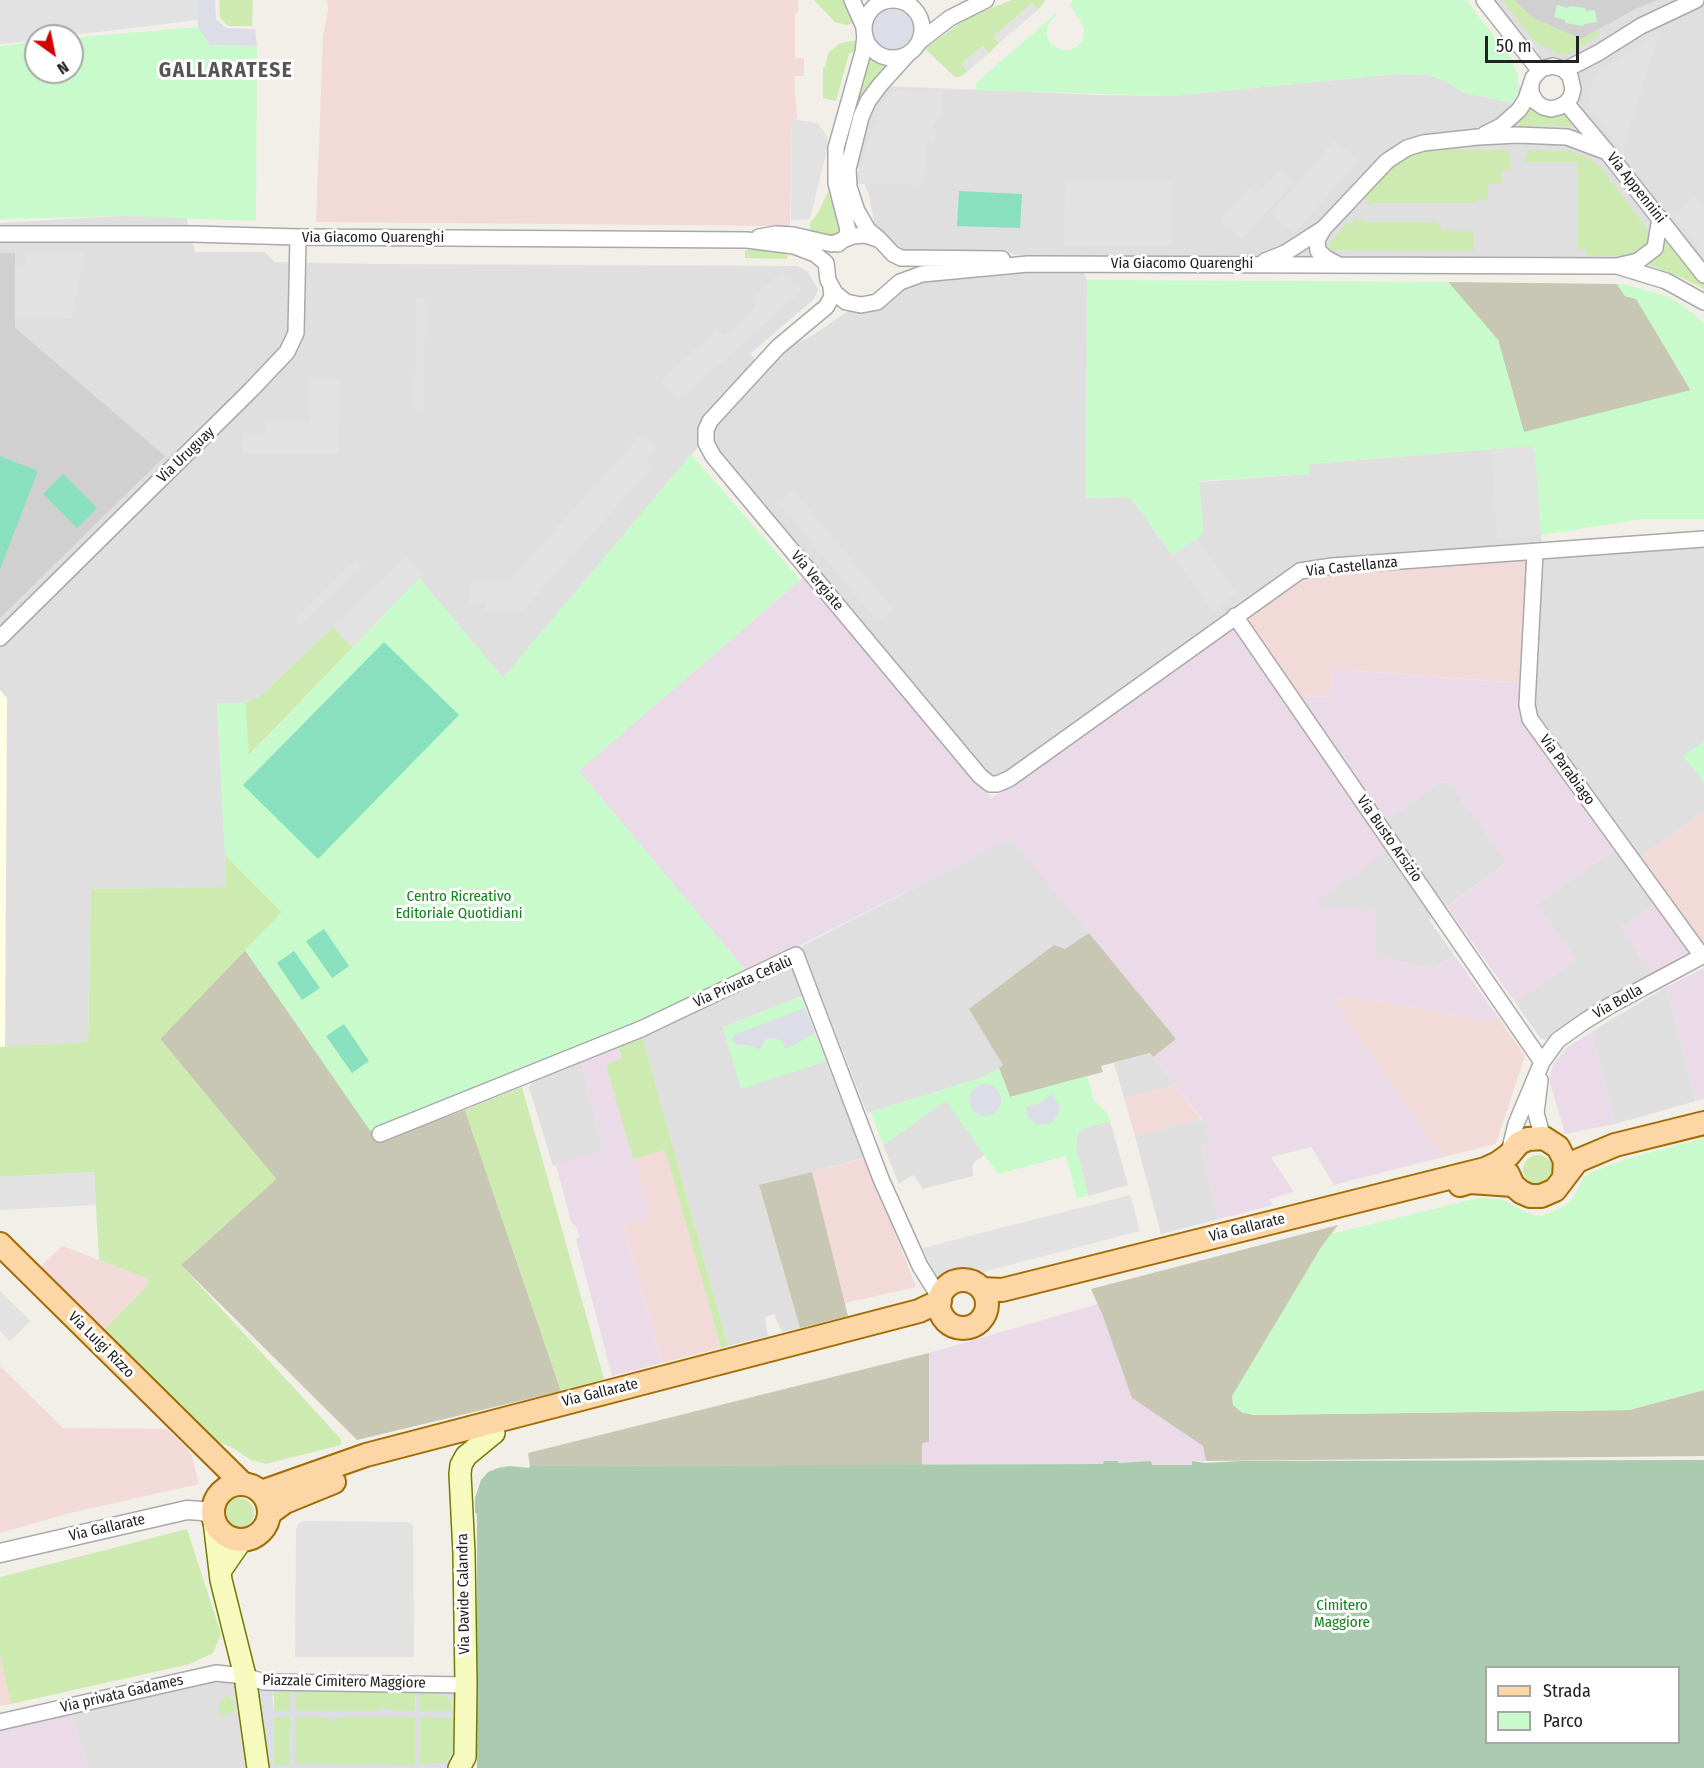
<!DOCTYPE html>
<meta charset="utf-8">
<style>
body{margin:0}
#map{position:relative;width:1704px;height:1768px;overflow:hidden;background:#f2efe9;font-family:"Fira Sans Condensed",sans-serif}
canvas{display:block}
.legend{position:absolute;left:1485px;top:1666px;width:195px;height:78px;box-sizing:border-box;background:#fff;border:2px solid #a7a7a7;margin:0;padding:8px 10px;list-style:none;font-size:18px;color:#222}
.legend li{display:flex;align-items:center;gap:12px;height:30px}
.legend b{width:30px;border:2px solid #a7a7a7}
.north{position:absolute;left:24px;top:24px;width:60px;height:60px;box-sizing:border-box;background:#fff;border:2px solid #a7a7a7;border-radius:50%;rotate:147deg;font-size:16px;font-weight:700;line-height:24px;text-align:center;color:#222}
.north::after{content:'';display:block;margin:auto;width:21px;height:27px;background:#d40000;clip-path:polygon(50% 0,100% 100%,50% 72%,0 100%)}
.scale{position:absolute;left:1485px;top:36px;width:94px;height:27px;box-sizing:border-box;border:3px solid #222;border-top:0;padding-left:8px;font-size:18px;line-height:21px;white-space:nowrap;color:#222;-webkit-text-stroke:4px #fff;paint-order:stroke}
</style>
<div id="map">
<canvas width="1704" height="1768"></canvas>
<ul class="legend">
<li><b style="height:8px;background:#fcd6a4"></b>Strada</li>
<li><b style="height:16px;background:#c8facc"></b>Parco</li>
</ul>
<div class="north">N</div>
<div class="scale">50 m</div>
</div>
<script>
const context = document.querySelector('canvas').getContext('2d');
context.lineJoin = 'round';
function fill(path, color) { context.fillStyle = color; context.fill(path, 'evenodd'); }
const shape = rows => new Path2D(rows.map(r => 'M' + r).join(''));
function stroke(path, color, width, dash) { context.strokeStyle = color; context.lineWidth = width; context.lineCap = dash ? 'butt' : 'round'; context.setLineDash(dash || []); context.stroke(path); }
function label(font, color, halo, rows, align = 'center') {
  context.font = font + ' "Fira Sans Condensed",sans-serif'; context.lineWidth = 6; context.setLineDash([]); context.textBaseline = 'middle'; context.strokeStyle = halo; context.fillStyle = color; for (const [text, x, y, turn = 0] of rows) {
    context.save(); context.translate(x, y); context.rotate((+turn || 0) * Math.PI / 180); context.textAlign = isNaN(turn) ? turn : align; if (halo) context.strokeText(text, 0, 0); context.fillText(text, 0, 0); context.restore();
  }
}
const residential = shape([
 [1492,0,1704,0,1704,272,1584,119,1577,99,1577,82,1539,64,1538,53],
 [1397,74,1429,75,1445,81,1465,93,1513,103,1517,97,1519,85,1523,93,1534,101,1568,107,1658,218,1634,268,1030,257,1001,252,898,251,875,228,869,195,853,154,882,86,1100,95,1171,96],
 [122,216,186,217,195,252,264,252,275,262,373,264,792,266,798,266,808,272,818,289,814,299,751,353,758,369,705,439,503,678,419,578,353,647,333,627,261,695,245,703,217,703,227,887,91,889,88,1042,0,1047,0,223],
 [1080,267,1087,280,1086,498,1130,497,1172,555,1203,532,1199,482,1309,474,1309,464,1531,446,1535,455,1542,549,993,786,716,454,710,438,718,423,756,381,792,345,815,334,848,311,864,311,884,306,904,285,921,279],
 [1704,541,1704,811,1634,862,1534,718,1539,556],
 [1440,782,1450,783,1507,862,1429,920,1454,955,1433,969,1375,956,1317,905,1317,901,1380,825],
 [1011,838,1089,933,1070,947,1065,949,1057,948,1004,1066,981,1078,867,1113,802,946],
 [1619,846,1659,901,1622,927,1650,974,1581,1017,1551,1040,1541,1039,1515,1002,1576,960,1537,904],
 [792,964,805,995,723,1027,741,1088,826,1061,864,1158,759,1186,800,1328,782,1332,774,1314,765,1317,768,1336,728,1346,642,1035],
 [1666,987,1696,1101,1615,1124,1591,1032],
 [1150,1053,1175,1085,1124,1098,1114,1063],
 [580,1059,603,1151,553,1166,529,1087,538,1075],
 [946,1100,985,1155,975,1161,972,1166,973,1176,923,1189,913,1175,899,1184,883,1145],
 [1201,1119,1205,1123,1211,1143,1201,1146,1219,1219,1161,1234,1135,1136],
 [1110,1121,1128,1185,1088,1196,1076,1147,1077,1137,1079,1132,1087,1127],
 [216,1675,245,1678,257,1768,88,1768,68,1708]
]);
const commercial = shape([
 [327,0,798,0,798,13,795,14,795,58,804,58,804,76,794,76,797,119,792,119,790,226,316,222,323,37,328,10],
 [1539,556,1532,684,1333,669,1330,697,1292,695,1237,616,1301,575],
 [1704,811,1704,944,1696,948,1634,862],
 [1347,995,1485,1021,1498,1017,1525,1056,1496,1144,1443,1157,1333,1004],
 [1175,1085,1201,1119,1135,1136,1124,1098],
 [665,1149,721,1348,662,1363,623,1225,650,1217,633,1159],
 [866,1158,916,1287,845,1303,812,1172],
 [62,1246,149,1279,147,1286,96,1339,32,1275],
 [0,1366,63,1428,167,1429,191,1453,199,1484,70,1513,0,1533],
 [0,1655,11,1704,0,1706]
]);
const industrial = shape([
 [806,575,867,645,992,798,1233,623,1392,848,1318,901,1317,905,1376,910,1375,956,1433,969,1454,955,1498,1017,1485,1021,1347,995,1334,1003,1443,1157,1334,1185,1311,1147,1271,1157,1294,1192,1270,1199,1273,1205,1219,1219,1201,1146,1210,1143,1205,1123,1153,1057,1176,1039,1011,839,747,972,578,771],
 [1333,669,1527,684,1525,704,1619,846,1537,904,1576,960,1520,999,1515,1002,1447,907,1507,862,1450,783,1440,782,1380,825,1292,695,1330,697],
 [1661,899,1696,948,1650,974,1622,927],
 [1704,968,1704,1099,1696,1101,1666,987],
 [1591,1032,1615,1124,1565,1134,1549,1079,1553,1065,1566,1048],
 [617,1045,622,1058,609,1063,606,1067,651,1217,623,1225,662,1363,612,1376,576,1239,580,1237,576,1226,571,1222,556,1165,603,1151,580,1059],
 [1098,1304,1132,1398,1203,1446,1206,1461,1192,1461,1192,1465,1151,1465,1151,1461,1118,1463,1118,1462,1103,1462,1103,1464,922,1465,922,1442,929,1442,929,1353],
 [68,1708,88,1768,0,1768,0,1723]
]);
const education = shape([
 [0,690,7,698,5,1047,0,1047]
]);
const religious = shape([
 [1514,0,1658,0,1635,9,1581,39,1533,18],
 [0,253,15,253,15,328,165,456,0,618]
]);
const construction = shape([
 [1448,282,1617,284,1625,296,1636,298,1691,391,1524,433,1498,340],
 [1089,933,1176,1039,1153,1057,1150,1053,1101,1066,1103,1072,1010,1097,999,1068,1003,1065,969,1009,1054,945,1065,949],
 [245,950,379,1142,465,1110,561,1391,357,1440,181,1265,276,1179,160,1039],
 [812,1172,848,1316,800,1328,759,1185],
 [1338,1225,1320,1249,1241,1412,1254,1415,1629,1410,1704,1390,1704,1456,1206,1461,1203,1446,1132,1398,1102,1314,1091,1289],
 [929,1353,929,1442,922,1443,922,1465,530,1466,528,1453]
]);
const grass = shape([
 [219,0,253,0,252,26,228,26,220,18],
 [814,0,843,0,856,23,846,25,835,22],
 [1012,0,1046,0,1038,10,1032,3,994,37,999,43,989,53,983,46,962,64,968,71,960,77,955,77,925,49,967,18],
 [1502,0,1514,0,1533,18,1581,39,1596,30,1599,35,1571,54,1559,54,1536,43],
 [858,40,856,50,849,54,836,101,823,98,823,67,825,67,828,53,840,43],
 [868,58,886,66,858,103,840,177,844,144],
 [1529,105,1539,113,1552,117,1565,113,1579,123,1569,126,1520,126,1516,121],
 [1433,150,1508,150,1511,170,1501,171,1501,184,1488,184,1488,200,1475,200,1475,203,1371,203,1369,206,1365,197,1398,162,1409,156],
 [1528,150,1570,151,1591,159,1602,169,1649,231,1650,245,1637,256,1588,256,1585,248,1577,251,1577,162,1524,162],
 [828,192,833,195,841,219,840,233,831,236,810,233,810,223,819,211],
 [1357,218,1365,222,1437,222,1443,231,1474,231,1474,251,1329,250,1329,243,1347,223,1352,223],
 [1664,232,1704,284,1704,289,1678,276,1648,265,1660,251],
 [745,250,788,250,787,259,745,258],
 [333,627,353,647,248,756,245,703,261,695],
 [225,855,282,912,160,1039,276,1179,181,1265,341,1439,341,1445,266,1464,251,1460,233,1448,207,1437,102,1332,147,1286,149,1279,99,1260,94,1172,0,1177,0,1047,88,1042,91,889,226,887],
 [642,1035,728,1346,721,1348,665,1150,633,1159,606,1067,609,1063,622,1058,617,1045],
 [522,1087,604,1379,561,1391,465,1110],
 '1523 1170a15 15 0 1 1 30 0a15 15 0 1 1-30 0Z',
 '224 1513a15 15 0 1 1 30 0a15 15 0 1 1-30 0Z',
 [187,1529,221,1634,213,1653,190,1664,11,1704,0,1655,0,1577],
 [276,1692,291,1692,291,1711,274,1711,274,1697,272,1693],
 [295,1692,416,1692,415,1711,391,1711,391,1709,380,1709,379,1711,295,1711],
 [420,1692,445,1695,452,1701,453,1711,419,1711],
 [227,1695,235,1703,235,1711,231,1714,219,1715,219,1703],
 [274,1717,291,1717,290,1765,274,1765],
 [295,1717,415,1717,415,1765,294,1765],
 [420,1717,453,1717,453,1754,445,1763,419,1765]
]);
const cemetery = shape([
 [1704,1460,1704,1768,477,1768,477,1514,475,1513,475,1498,481,1480,488,1472,498,1468,509,1466,529,1468,530,1466,1103,1464,1104,1461,1118,1461,1119,1463,1151,1461,1152,1465,1192,1465,1192,1461,1206,1463,1239,1461],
 [1486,1668,1678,1668,1678,1742,1486,1742]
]);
const park = shape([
 [1073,0,1466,0,1511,58,1518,75,1518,91,1513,103,1465,93,1445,81,1429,75,1397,74,1171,96,976,90,976,83,1055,14,1058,13,1050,21,1047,28,1047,36,1050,43,1061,50,1070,50,1078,46,1083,38,1084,30,1082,23,1070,5],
 [1557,5,1568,8,1569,6,1585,8,1586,11,1595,10,1597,22,1584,24,1583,26,1565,23,1565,20,1554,17],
 [198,27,211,45,257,46,256,221,122,216,0,219,0,46,36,42,36,72,72,72,72,38],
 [1087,280,1448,282,1498,340,1524,432,1691,390,1636,299,1625,296,1617,284,1624,284,1672,298,1704,322,1704,519,1642,519,1541,535,1535,455,1531,446,1309,464,1310,474,1199,481,1203,532,1197,539,1172,555,1130,497,1086,498],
 [691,454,800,580,579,771,747,972,640,1024,371,1132,245,950,282,912,225,855,217,703,245,703,249,756,419,578,503,678],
 [1704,741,1704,783,1683,756],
 [801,997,826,1061,741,1089,723,1027],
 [999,1068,1010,1097,1087,1076,1094,1100,1107,1113,1110,1121,1087,1127,1079,1132,1077,1137,1076,1147,1088,1196,1077,1198,1066,1156,998,1174,946,1101,883,1145,871,1112,981,1078],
 [1704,1138,1704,1390,1629,1410,1254,1415,1241,1412,1233,1405,1232,1396,1320,1249,1331,1234,1479,1198,1501,1199,1532,1215,1542,1216,1565,1206,1573,1198,1584,1177,1590,1173,1626,1159]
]);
const pitch = shape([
 [959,191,1022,194,1020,228,957,226],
 [0,456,38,471,0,569],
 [63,474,97,508,77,528,43,494],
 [384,642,459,715,318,859,243,785],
 [324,929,349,966,332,978,306,941],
 [294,951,320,988,302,1000,277,963],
 [344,1024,369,1061,352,1073,326,1036]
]);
const parking = shape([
 [0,0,197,0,198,20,65,36,36,36,36,40,0,44],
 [1032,3,1038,10,999,43,993,37],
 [1659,33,1622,153,1588,106,1592,82,1598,72],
 [982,46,989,53,968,71,961,64],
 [892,91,942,92,942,115,933,127,936,129,935,143,926,143,924,185,857,184,856,174,862,164,866,146,877,120,876,112],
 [792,119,818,123,827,136,828,145,810,219,791,220],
 [1335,140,1359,161,1294,234,1270,213],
 [1280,169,1294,182,1242,240,1219,220,1249,187,1257,194],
 [1065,182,1172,182,1172,245,1064,245],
 [1695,197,1704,208,1704,255,1673,214],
 [25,254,85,254,71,319,15,319,15,265,25,265],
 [783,270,802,291,679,401,660,381,717,329,724,336,756,307,750,300],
 [416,299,425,299,424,411,415,411],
 [311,378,340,378,339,453,243,453,243,433,265,433,265,423,310,423],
 [642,433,658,447,646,460,653,467,522,612,485,612,485,602,469,602,469,583,506,583],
 [1531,446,1535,455,1541,535,1497,539,1491,450],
 [793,489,894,610,878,623,777,502],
 [1197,539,1237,593,1213,612,1172,555],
 [406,556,424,573,353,647,333,627],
 [356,559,363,565,300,626,294,620],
 [94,1172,96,1205,0,1210,0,1177],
 [1130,1195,1140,1231,975,1274,936,1281,923,1248],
 [0,1291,31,1321,10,1341,0,1331],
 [304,1521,407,1522,413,1525,414,1657,295,1657,296,1530,299,1523]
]);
const plaza = shape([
 [197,0,215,0,216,19,226,28,255,29,257,46,210,45,198,27],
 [894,8,907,14,914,26,911,39,901,48,894,50,882,47,876,42,872,30,876,17,881,12],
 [805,1008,815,1033,790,1047,785,1049,782,1041,774,1038,766,1039,760,1050,748,1045,738,1045,732,1041,733,1036,736,1034],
 '969 1100a16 16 0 1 1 32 0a16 16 0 1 1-32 0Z',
 [1052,1094,1060,1107,1059,1114,1050,1124,1037,1125,1028,1117,1026,1106,1038,1104],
 [257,1687,447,1691,457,1696,459,1753,449,1768,259,1768],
 [274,1692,291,1692,290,1711,274,1711,272,1693],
 [295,1692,416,1692,415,1711,392,1711,391,1709,379,1709,379,1711,295,1711],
 [431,1692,448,1697,453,1703,453,1711,420,1711,420,1693],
 [274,1717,291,1717,290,1765,274,1765],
 [295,1717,326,1717,326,1719,338,1719,339,1717,415,1717,415,1765,295,1764],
 [420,1717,453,1718,453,1754,445,1763,419,1765]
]);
const minor = shape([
 [852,0,864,27],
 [1484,0,1539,70],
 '864 29a29 29 0 1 1 58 0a29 29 0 1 1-58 0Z',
 [919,42,950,18,986,0],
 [1565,70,1598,53,1641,26,1696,0],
 [1566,103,1607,152,1704,275],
 [1485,134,1501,126,1519,110,1526,99,1533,78,1541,69,1553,66,1563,69,1570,76,1573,89,1571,97,1566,103,1559,107,1551,109,1543,107,1536,102,1531,93,1531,85],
 [1324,228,1317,240,1318,251,1326,258,1337,264],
 [0,234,192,234,298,237,747,240,794,246,815,254,826,263,828,280,835,293,846,302,861,305,877,302,900,282,922,274,1028,264,1617,266,1638,261,1655,248,1660,218],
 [759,237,776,234,793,235,832,244,853,236,865,235,880,240,893,254,901,258,1002,259],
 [878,238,868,230,857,211,849,187,848,169,861,117,868,101,880,85,907,55],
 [838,244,846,237,848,230,836,183,836,148,863,52,865,36],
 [1265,261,1285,253,1324,228,1387,161,1407,148,1423,143,1478,137,1517,135,1567,137,1607,152],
 [1617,266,1666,281,1704,302],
 [831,287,832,297,826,307,778,347,710,421,706,430,706,443,713,456,869,643,980,776,990,784,997,784,1009,779,1300,571,1332,566,1704,539],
 [1535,553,1527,705,1530,719,1702,956],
 [1235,616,1542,1062],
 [0,638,251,390,287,352,296,333,298,237],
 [1540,1080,1536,1113,1541,1131,1549,1141],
 [380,1134,641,1029,796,955,881,1179,920,1266,940,1298],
 [1512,1150,1511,1144,1516,1124,1542,1062,1558,1040,1585,1021,1611,1005,1704,955],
 [0,1722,216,1673,245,1676,264,1682,466,1685]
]);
const tertiary = shape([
 [0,1553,187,1510,202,1511,213,1515]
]);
const secondary = shape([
 [214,1521,221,1580,245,1676,258,1768],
 [221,1570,241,1541],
 [459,1768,465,1757,466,1685,464,1553,460,1474,461,1465,466,1456,494,1433]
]);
const primary = shape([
 [1508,1174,1513,1185,1521,1192,1530,1196,1541,1196,1555,1190,1577,1161,1615,1145,1704,1123],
 [1460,1185,1470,1182,1513,1185],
 [0,1244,243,1484],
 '939 1304a24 24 0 1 1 48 0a24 24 0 1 1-48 0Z',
 [982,1289,1002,1290,1485,1169,1498,1163,1509,1155,1519,1143,1528,1139,1544,1138,1558,1147,1565,1161,1564,1177],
 '213 1512a28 28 0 1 1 56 0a28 28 0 1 1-56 0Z',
 [261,1492,366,1455,919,1311,940,1301],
 [270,1513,285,1502,334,1482]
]);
const streetNames = [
 ["Via Appennini",1636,188,52],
 ["Via Giacomo Quarenghi",373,238],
 ["Via Giacomo Quarenghi",1182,264],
 ["Via Uruguay",186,455,-44],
 ["Via Castellanza",1352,567,-6],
 ["Via Vergiate",817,581,50],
 ["Via Parabiago",1567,770,54],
 ["Via Busto Arsizio",1389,839,55],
 ["Via Privata Cefalù",743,982,-24],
 ["Via Bolla",1618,1002,-29],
 ["Via Gallarate",1247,1228,-14],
 ["Via Luigi Rizzo",101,1345,45],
 ["Via Gallarate",600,1393,-14],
 ["Via Gallarate",107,1528,-13],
 ["Via Davide Calandra",464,1594,-91],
 ["Piazzale Cimitero Maggiore",344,1682,1],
 ["Via privata Gadames",122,1694,-13]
];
const parkNames = [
 ["Centro Ricreativo",459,897],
 ["Editoriale Quotidiani",459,914],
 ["Cimitero",1342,1606],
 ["Maggiore",1342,1623]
];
const districtNames = [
 ["GALLARATESE",226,71]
];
fill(residential, '#e0dfdf');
fill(commercial, '#f2dad9');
fill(industrial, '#ebdbe8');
fill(education, '#ffffe5');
fill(religious, '#d0d0d0');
fill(construction, '#c7c7b4');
fill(grass, '#cdebb0');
fill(cemetery, '#aacbaf');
fill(park, '#c8facc');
fill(pitch, '#88e0be');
fill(parking, '#e2e2e2');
fill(plaza, '#dddde8');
stroke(minor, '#a9a9a9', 18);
stroke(tertiary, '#a9a9a9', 21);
stroke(secondary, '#707d05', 24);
stroke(primary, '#a06b00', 26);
stroke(minor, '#fff', 15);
stroke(tertiary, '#fff', 18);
stroke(secondary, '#f7fabf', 21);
stroke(primary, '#fcd6a4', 22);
label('15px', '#222', '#fff', streetNames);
label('15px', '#0c8416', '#fff', parkNames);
context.letterSpacing = '1.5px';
label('bold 21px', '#555', '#fff', districtNames);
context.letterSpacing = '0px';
</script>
